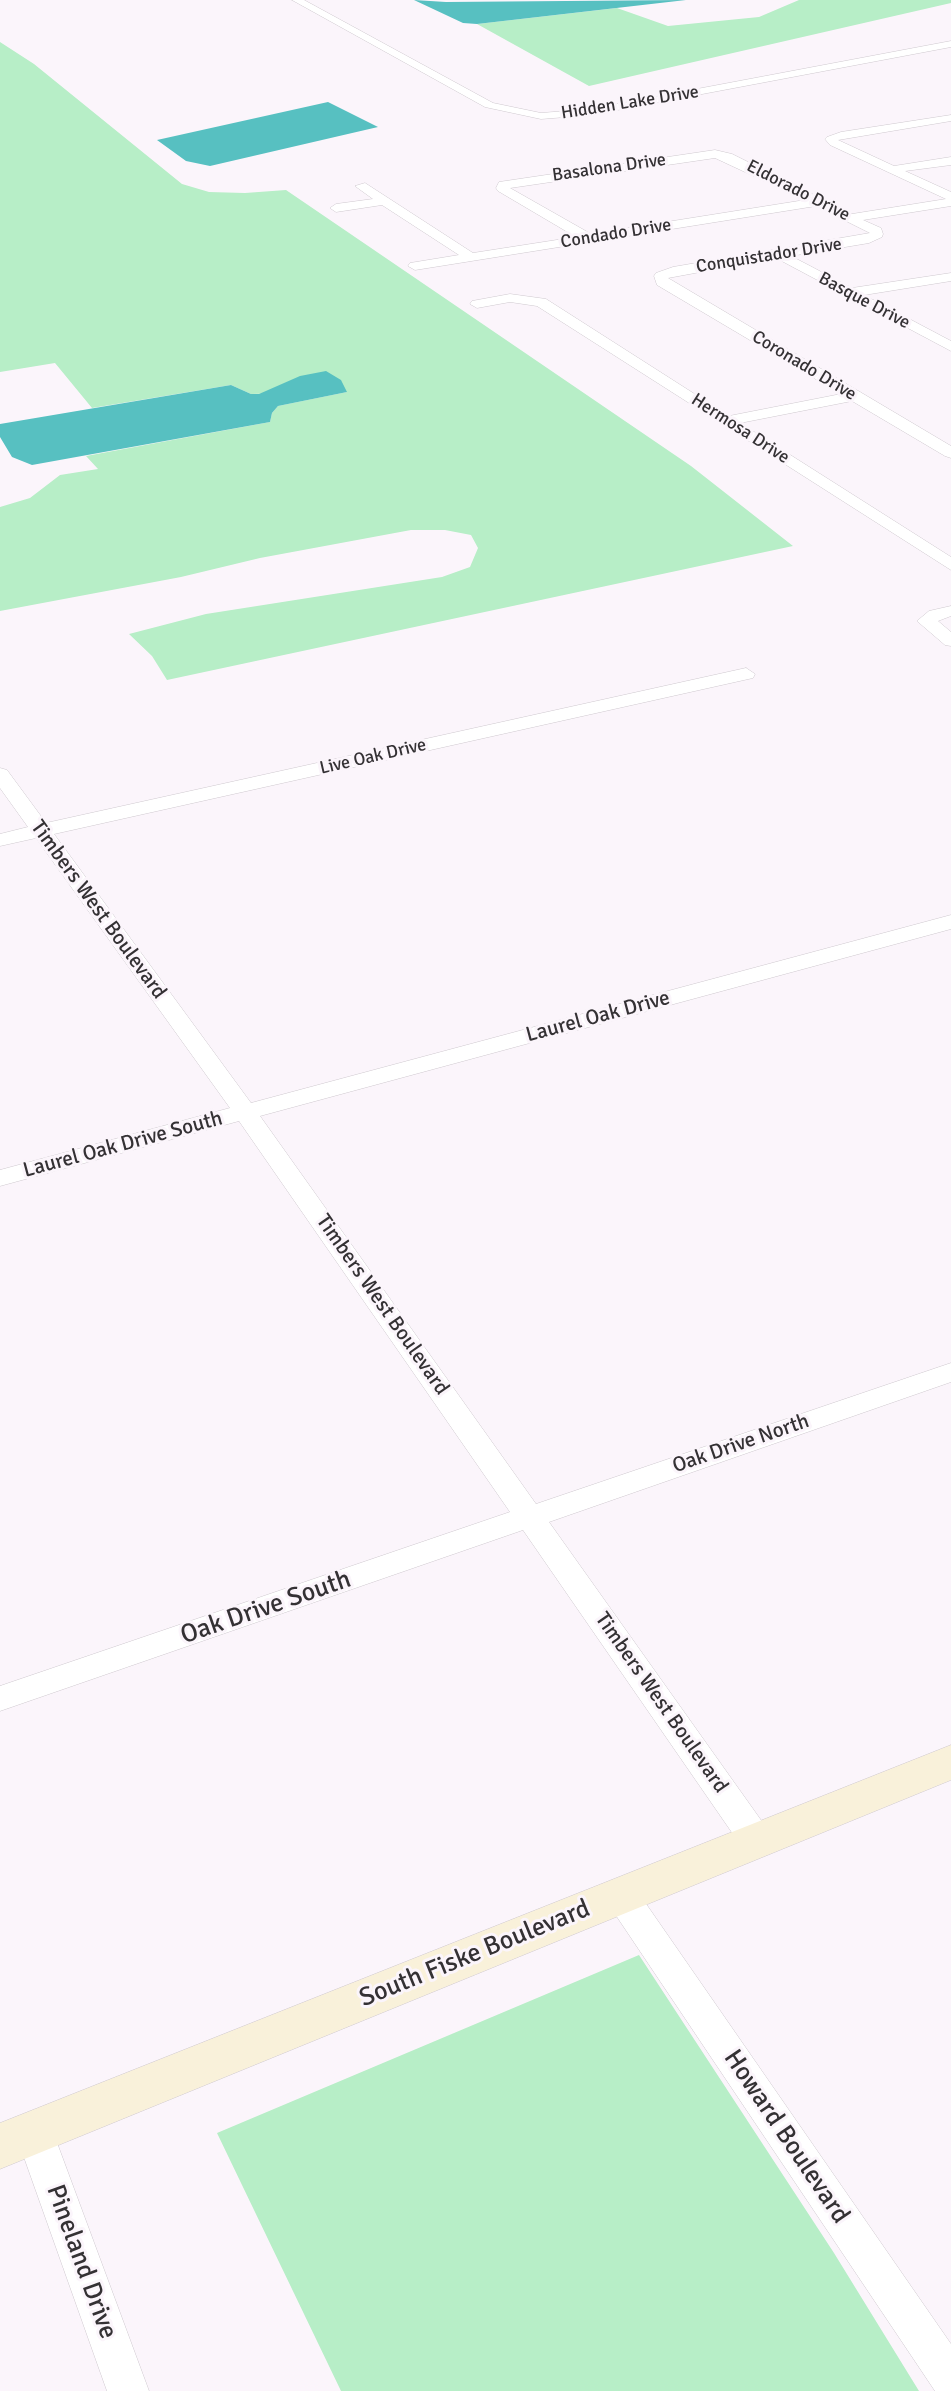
<!DOCTYPE html>
<style>
body{margin:0}
canvas{display:block;background:#fbf5fb}
</style>
<canvas width="951" height="2391"></canvas>
<script>
const context = document.querySelector('canvas').getContext('2d');
context.lineJoin = 'round';
function fill(path, color) { context.fillStyle = color; context.fill(path, 'evenodd'); }
const shape = rows => new Path2D(rows.map(r => 'M' + r).join(''));
function stroke(path, color, width, dash) { context.strokeStyle = color; context.lineWidth = width; context.lineCap = dash ? 'butt' : 'round'; context.setLineDash(dash || []); context.stroke(path); }
function label(font, color, halo, rows, align = 'center') {
  context.font = font + ' Signika,sans-serif'; context.lineWidth = 6; context.setLineDash([]); context.textBaseline = 'middle'; context.strokeStyle = halo; context.fillStyle = color; for (const [text, x, y, turn = 0] of rows) {
    context.save(); context.translate(x, y); context.rotate((+turn || 0) * Math.PI / 180); context.textAlign = isNaN(turn) ? turn : align; if (halo) context.strokeText(text, 0, 0); context.fillText(text, 0, 0); context.restore();
  }
}
const green = shape([
 [799,0,951,0,951,3,589,86,477,24,617,8,668,26,759,17],
 [0,42,34,64,182,184,209,192,245,193,286,190,691,466,793,546,167,680,152,656,129,634,206,614,442,577,470,567,478,548,471,535,445,530,411,530,260,558,181,577,0,611,0,507,30,498,60,475,98,469,86,456,270,422,272,413,278,406,347,392,251,394,231,385,92,408,55,363,0,372],
 [639,1955,834,2253,919,2391,341,2391,217,2133]
]);
const water = shape([
 [414,0,446,2,686,0,477,24,463,23],
 [328,102,378,127,210,166,186,161,157,140],
 [326,371,341,380,347,392,278,406,272,413,270,422,32,465,12,457,0,437,0,424,231,385,251,394,259,394,300,376]
]);
const minor = shape([
 [292,0,304,0,493,103,541,113,591,109,951,41,951,47,591,115,541,119,485,107,292,0],
 [951,115,951,121,838,140,894,166,951,157,951,165,905,171,951,192,951,206,863,220,881,228,883,234,882,237,869,243,791,256,852,288,951,273,951,281,864,295,951,341,951,351,776,258,668,278,951,446,951,458,945,456,852,401,740,423,951,557,951,570,537,306,510,302,477,308,470,304,472,301,510,294,546,299,729,416,841,394,657,285,654,276,656,273,673,267,870,233,816,206,415,270,408,266,410,263,459,255,382,205,336,212,330,208,336,204,373,199,355,186,365,183,473,253,576,237,498,191,496,188,499,182,715,150,732,154,852,214,946,199,830,145,825,139,827,137,841,132,951,115],
 [715,158,805,200,591,234,510,188,715,158],
 [951,606,951,616,938,621,951,632,951,646,945,645,917,621,929,611,951,606],
 [746,668,755,674,753,678,54,834,251,1103,951,915,951,929,260,1116,536,1504,951,1363,951,1382,549,1522,768,1830,773,1840,768,1850,756,1854,744,1850,523,1530,0,1711,0,1686,510,1512,239,1121,0,1186,0,1170,230,1108,36,838,0,846,0,834,28,827,0,788,0,768,7,770,46,823,746,668],
 [621,1880,633,1885,951,2344,951,2391,935,2391,609,1905,604,1895,609,1885,621,1880],
 [34,2115,47,2120,53,2132,149,2391,107,2391,15,2132,21,2120,34,2115]
]);
const secondary = shape([
 [951,1745,951,1780,0,2169,0,2123,951,1745]
]);
const farStreetnames = [
 ["Hidden Lake Drive",630,103,-9],
 ["Basalona Drive",609,168,-8],
 ["Eldorado Drive",798,191,27],
 ["Condado Drive",616,234,-9],
 ["Conquistador Drive",769,256,-9],
 ["Basque Drive",864,301,28],
 ["Coronado Drive",804,366,31],
 ["Hermosa Drive",740,429,33],
 ["Live Oak Drive",373,757,-13]
];
const streetNames = [
 ["Timbers West Boulevard",98,910,54],
 ["Laurel Oak Drive",598,1017,-15],
 ["Laurel Oak Drive South",123,1145,-15],
 ["Timbers West Boulevard",382,1305,55],
 ["Oak Drive North",741,1444,-19],
 ["Timbers West Boulevard",661,1703,55]
];
const nearStreetnames = [
 ["Oak Drive South",266,1608,-19],
 ["South Fiske Boulevard",475,1954,-22],
 ["Howard Boulevard",786,2137,56],
 ["Pineland Drive",81,2262,70]
];
fill(green, '#b7eec7');
fill(water, '#57c0c1');
stroke(minor, '#cfc9cf', 1);
stroke(secondary, '#cfc9cf', 1);
fill(minor, '#fff');
fill(secondary, '#f9f1da');
label('18px', '#343134', '#fbf5fb', farStreetnames);
label('21px', '#343134', '#fbf5fb', streetNames);
label('26px', '#343134', '#fbf5fb', nearStreetnames);
</script>
